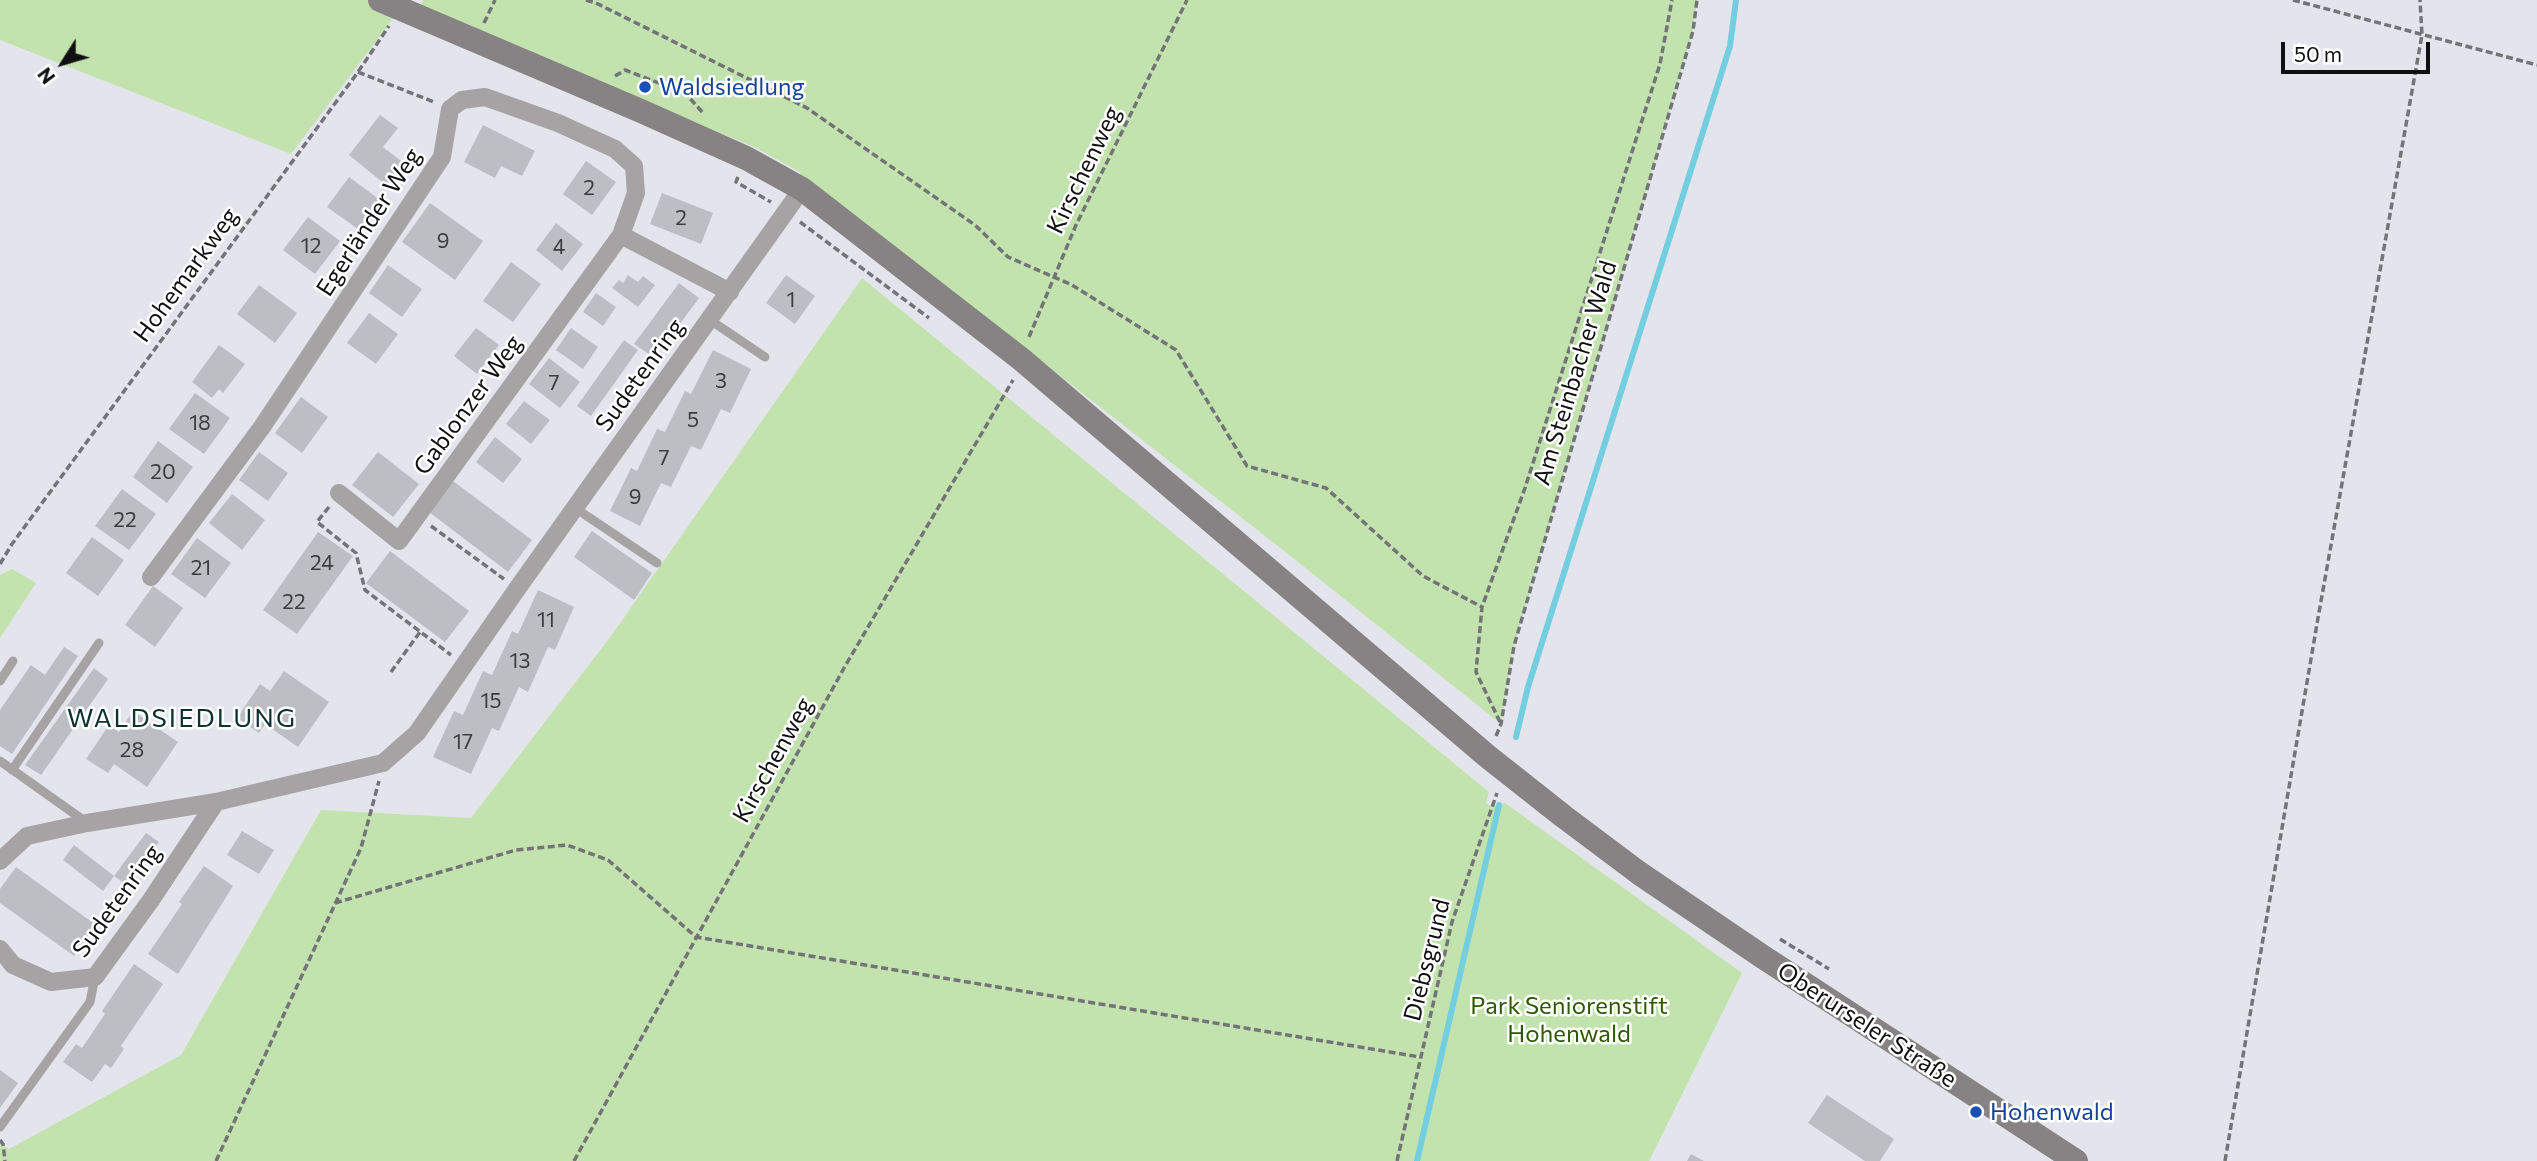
<!DOCTYPE html>
<meta charset="utf-8">
<style>
body{margin:0}
#map{position:relative;width:2537px;height:1161px;overflow:hidden;background:#e4e5ec;font-family:Commissioner,sans-serif}
canvas{display:block}
.north{position:absolute;left:28px;top:28px;width:70px;height:70px;-webkit-text-stroke:5px #fff;paint-order:stroke;rotate:233deg;font-size:19px;font-weight:700;line-height:28px;text-align:center;color:#101012}
.north::after{content:'';display:block;margin:auto;width:24px;height:32px;background:#101012;clip-path:polygon(50% 0,100% 100%,50% 72%,0 100%)}
.scale{position:absolute;left:2281px;top:42px;width:149px;height:32px;box-sizing:border-box;border:4px solid #101012;border-top:0;padding-left:9px;font-size:21px;line-height:24px;white-space:nowrap;color:#101012;-webkit-text-stroke:5px #fff;paint-order:stroke}
</style>
<div id="map">
<canvas width="2537" height="1161"></canvas>
<div class="north">N</div>
<div class="scale">50 m</div>
</div>
<script>
const context = document.querySelector('canvas').getContext('2d');
context.lineJoin = 'round';
function fill(path, color) { context.fillStyle = color; context.fill(path, 'evenodd'); }
const shape = rows => new Path2D(rows.map(r => 'M' + r).join(''));
function stroke(path, color, width, dash) { context.strokeStyle = color; context.lineWidth = width; context.lineCap = dash ? 'butt' : 'round'; context.setLineDash(dash || []); context.stroke(path); }
function label(font, color, halo, rows, align = 'center') {
  context.font = font + ' Commissioner,sans-serif'; context.lineWidth = 5; context.setLineDash([]); context.textBaseline = 'middle'; context.strokeStyle = halo; context.fillStyle = color; for (const [text, x, y, turn = 0] of rows) {
    context.save(); context.translate(x, y); context.rotate((+turn || 0) * Math.PI / 180); context.textAlign = isNaN(turn) ? turn : align; if (halo) context.strokeText(text, 0, 0); context.fillText(text, 0, 0); context.restore();
  }
}
const green = shape([
 [0,0,380,0,401,8,291,154,0,40],
 [423,0,1697,0,1693,31,1514,646,1501,724,1288,554,820,188,802,178,800,172,756,148,420,7],
 [862,278,1489,792,1486,803,1490,806,1505,803,1742,973,1649,1161,0,1161,0,1144,9,1149,181,1055,321,810,471,818,611,636],
 [12,569,36,583,0,638,0,575]
]);
const stream = shape([
 [1516,737,1528,687,1730,46,1736,0],
 [1417,1161,1499,805]
]);
const building = shape([
 [380,115,398,128,383,147,405,164,387,186,349,155],
 [483,125,535,151,522,176,501,166,495,178,464,162],
 [586,161,616,182,592,215,563,194],
 [349,177,383,202,362,232,327,207],
 [662,193,713,213,701,244,650,224],
 [430,203,483,241,455,280,402,242],
 [308,217,340,241,315,274,283,250],
 [556,223,583,244,562,271,536,250],
 [511,262,541,284,513,322,483,301],
 [388,265,422,289,402,317,369,293],
 [628,275,638,282,643,276,655,285,638,307,612,288,619,280,623,283],
 [786,275,815,296,795,324,766,303],
 [679,283,699,298,665,344,659,339,649,354,634,344],
 [259,285,297,313,275,343,237,314],
 [596,293,616,307,603,326,583,312],
 [369,313,398,334,376,364,347,343],
 [476,328,499,345,477,374,454,356],
 [571,328,598,347,583,369,556,350],
 [624,340,638,350,591,416,577,406],
 [219,345,245,364,223,393,219,389,212,398,192,382],
 [713,350,751,369,730,413,721,409,701,450,691,446,671,487,661,483,640,526,610,511,631,468,637,471,657,429,665,432,685,391,691,394],
 [549,358,580,382,560,408,529,384],
 [195,393,230,418,204,454,169,429],
 [301,397,328,417,302,453,275,433],
 [524,401,550,420,531,444,506,424],
 [495,437,522,459,503,483,476,462],
 [158,441,193,467,167,503,133,477],
 [259,452,288,473,268,501,239,480],
 [378,452,419,484,393,517,352,485],
 [453,481,532,540,508,572,429,512],
 [122,489,156,514,129,550,95,526],
 [232,494,265,520,242,550,209,523],
 [592,531,652,573,634,600,574,557],
 [318,532,353,556,297,634,263,610],
 [92,537,124,560,98,596,66,573],
 [197,538,231,563,205,598,171,574],
 [390,551,469,611,445,642,366,583],
 [153,586,183,608,155,647,125,625],
 [538,590,574,607,555,650,548,647,528,692,519,687,499,731,492,728,471,774,433,757,454,711,463,715,483,671,492,675,512,631,518,634],
 [64,647,78,656,12,754,0,746,0,710,31,665,45,675],
 [94,668,108,679,41,775,25,765],
 [284,671,329,702,298,747,265,724,259,733,237,718,260,684,270,691],
 [133,711,178,742,147,787,114,764,108,773,86,759,109,725,119,732],
 [242,831,274,850,259,874,227,855],
 [146,833,159,842,127,885,114,876],
 [74,845,114,876,103,891,63,860],
 [204,866,233,886,178,974,148,954,182,904,179,902],
 [16,867,96,925,74,956,0,903,0,889],
 [134,964,163,984,121,1046,124,1049,111,1068,105,1064,92,1082,63,1062,76,1044,82,1048,105,1014,102,1011],
 [0,1070,18,1083,0,1108],
 [1827,1095,1894,1139,1880,1161,1865,1161,1808,1123],
 [1691,1154,1704,1161,1687,1161]
]);
const path = shape([
 [586,0,596,3,807,108,975,225,1008,257,1072,285,1176,350,1247,466,1326,488,1423,576,1482,607],
 [2293,0,2537,65],
 [484,23,495,0],
 [358,72,434,102],
 [615,76,625,70,685,93,704,114],
 [738,177,736,182,771,202],
 [800,222,929,318],
 [1029,337,1076,225,1187,0],
 [329,507,317,522,356,553,365,590,451,655],
 [431,526,504,579],
 [0,564,12,544,358,72,389,26],
 [391,672,420,632],
 [1500,722,1476,672,1482,607,1525,488,1660,64,1672,0],
 [1496,736,1501,724,1514,646,1693,31,1697,0],
 [335,903,516,850,567,845,608,860,696,937,1420,1057],
 [1780,939,1829,969],
 [0,1140,3,1144,5,1161],
 [216,1161,361,848,379,781],
 [574,1161,844,668,1013,380],
 [1397,1161,1452,922,1497,793],
 [2225,1161,2318,618,2422,35,2420,0]
]);
const service = shape([
 [710,320,765,357],
 [575,508,657,563],
 [0,681,13,661],
 [0,761,86,822],
 [12,770,99,643],
 [0,1127,90,1002,95,977]
]);
const minor = shape([
 [339,493,399,541,621,235],
 [151,577,262,427,442,157,450,109,462,100,485,97,558,123,615,149,634,166,636,193,621,235,730,292],
 [216,802,383,763,417,733,517,589,802,189],
 [0,861,27,836,87,823,216,802,151,900,95,977,51,982,13,965,0,949]
]);
const secondary = shape([
 [380,0,641,111,746,158,802,189,1021,359,1487,756,1563,816,1639,873,1763,957,2076,1161]
]);
const markers = [
 [645,87,7,"#1a4fb4"],
 [1976,1112,7,"#1a4fb4"]
];
const numberNames = [
 ["2",589,188],
 ["2",681,218],
 ["9",443,241],
 ["12",311,246],
 ["4",559,247],
 ["1",791,300],
 ["3",721,381],
 ["7",554,383],
 ["5",693,420],
 ["18",200,423],
 ["7",664,458],
 ["20",163,472],
 ["9",635,497],
 ["22",125,520],
 ["24",322,563],
 ["21",201,568],
 ["22",294,602],
 ["11",546,620],
 ["13",520,661],
 ["15",491,701],
 ["17",463,742],
 ["28",132,750]
];
const transitNames = [
 ["Waldsiedlung",659,87],
 ["Hohenwald",1990,1112]
];
const streetNames = [
 ["Kirschenweg",1084,170,-64],
 ["Egerländer Weg",369,222,-57],
 ["Hohemarkweg",186,275,-54],
 ["Am Steinbacher Wald",1575,373,-73],
 ["Sudetenring",640,375,-54],
 ["Gablonzer Weg",468,405,-54],
 ["Kirschenweg",773,760,-61],
 ["Sudetenring",117,901,-54],
 ["Diebsgrund",1427,960,-76],
 ["Oberurseler Straße",1867,1025,33]
];
const parkNames = [
 ["Park Seniorenstift",1569,1006],
 ["Hohenwald",1569,1034]
];
const neighbourhoodNames = [
 ["WALDSIEDLUNG",182,718]
];
fill(green, '#c2e3ad');
stroke(stream, '#73cee0', 6);
fill(building, '#bdbec4');
stroke(path, '#737378', 3.5, [7, 3.5]);
stroke(service, '#a6a3a4', 9);
stroke(minor, '#a6a3a4', 18);
stroke(secondary, '#878384', 24);
for (const [x, y, r, color] of markers) { const dot = new Path2D(); dot.arc(x, y, r, 0, 2 * Math.PI); context.fillStyle = color; context.fill(dot); stroke(dot, '#fff', 2.5); }
label('21px', '#3b3c3e', null, numberNames);
label('24px', '#164399', '#fff', transitNames, 'left');
label('24px', '#101012', '#fff', streetNames);
label('24px', '#2e5800', '#fff', parkNames);
context.letterSpacing = '2px';
label('26px', '#0e3130', '#fff', neighbourhoodNames);
context.letterSpacing = '0px';
</script>
